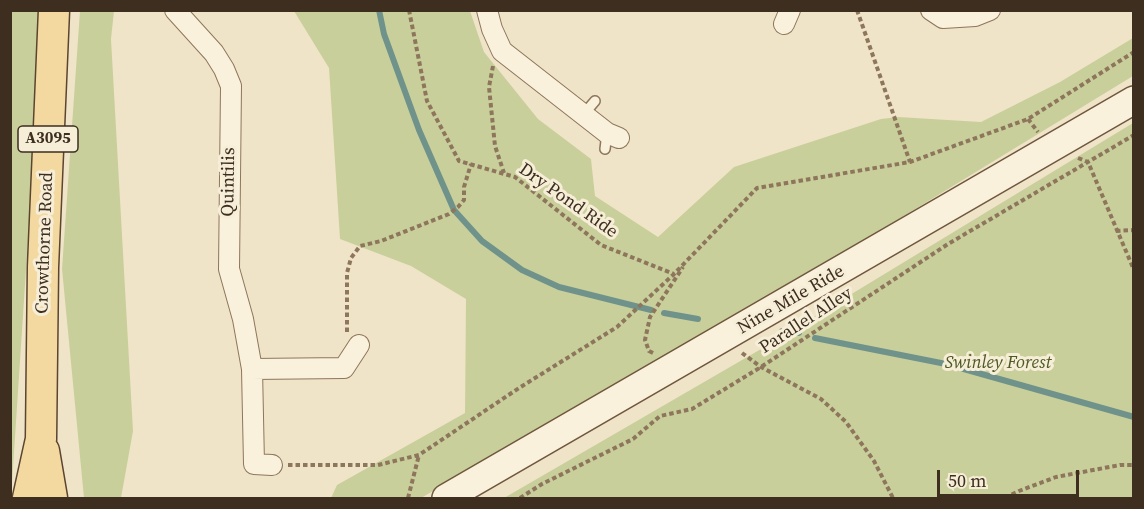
<!DOCTYPE html>
<style>
body{margin:0}
#map{position:relative;width:1144px;height:509px;overflow:hidden;background:#f0e4c8;font-family:"Source Serif 4",serif}
canvas{display:block}
.frame{position:absolute;inset:0;border:12px solid #3d2e20;pointer-events:none}
.scale{position:absolute;left:937px;top:470px;width:142px;height:27px;box-sizing:border-box;border:3px solid #3d2e20;border-top:0;padding-left:8px;font-size:18px;line-height:21px;white-space:nowrap;color:#3d2e20;-webkit-text-stroke:4px #f7eed8;paint-order:stroke}
</style>
<div id="map">
<canvas width="1144" height="509"></canvas>
<div class="frame"></div>
<div class="scale">50 m</div>
</div>
<script>
const context = document.querySelector('canvas').getContext('2d');
context.lineJoin = 'round';
function fill(path, color) { context.fillStyle = color; context.fill(path, 'evenodd'); }
const shape = rows => new Path2D(rows.map(r => 'M' + r).join(''));
function stroke(path, color, width, dash) { context.strokeStyle = color; context.lineWidth = width; context.lineCap = dash ? 'butt' : 'round'; context.setLineDash(dash || []); context.stroke(path); }
function label(font, color, halo, rows, align = 'center') {
  context.font = font + ' "Source Serif 4",serif'; context.lineWidth = 6; context.setLineDash([]); context.textBaseline = 'middle'; context.strokeStyle = halo; context.fillStyle = color; for (const [text, x, y, turn = 0] of rows) {
    context.save(); context.translate(x, y); context.rotate((+turn || 0) * Math.PI / 180); context.textAlign = isNaN(turn) ? turn : align; if (halo) context.strokeText(text, 0, 0); context.fillText(text, 0, 0); context.restore();
  }
}
const green = shape([
 [10,11,43,11,11,498,10,498],
 [80,11,114,11,111,39,133,431,121,498,84,498,62,269],
 [294,11,470,11,484,52,538,119,591,159,595,196,658,237,734,167,881,119,898,117,981,122,1060,82,1133,38,1133,76,786,288,421,498,331,498,337,485,465,413,466,299,411,266,340,239,329,68],
 [1133,123,1133,498,504,498,761,349]
]);
const stream = shape([
 [379,10,384,34,419,130,454,210,482,241,522,270,559,287,651,310],
 [664,313,698,319],
 [782,331,799,333],
 [815,338,946,364,1134,417]
]);
const path = shape([
 [409,10,427,101,459,161,515,177,601,245,674,274],
 [857,10,910,162],
 [493,66,489,87,495,146,504,173],
 [1028,119,1038,132],
 [1078,158,1088,162,1134,270],
 [1116,231,1134,230],
 [347,332,347,273,351,258,360,246,381,241,449,214,458,207,464,200,464,187,471,164],
 [653,353,649,351,645,340,650,317,683,267],
 [742,353,761,367,821,399,846,422,874,461,893,498],
 [288,465,378,465,419,455,519,388,617,327,674,274,757,188,910,162,1028,119,1134,52],
 [408,498,419,455],
 [520,498,542,484,633,439,660,416,692,409,761,367,948,244,1134,135],
 [1005,498,1019,491,1056,477,1120,465,1134,465]
]);
const lane = shape([
 [583,115,595,101],
 [605,149,607,133]
]);
const street = shape([
 [175,10,214,53,224,69,231,86,229,269,243,319,252,369,254,464,272,465],
 [487,10,492,29,502,51,607,133,619,138],
 [931,10,943,18,975,16,990,10],
 [784,24,790,10],
 [252,369,344,368,359,345]
]);
const secondary = shape([
 [446,498,1134,100]
]);
const primary = shape([
 [44,451,52,498],
 [28,498,41,439,43,267,54,10]
]);
const shields = [
 [48,139,60]
];
const shieldNames = [
 ["A3095",48,139]
];
const streetNames = [
 ["Quintilis",229,182,-89],
 ["Dry Pond Ride",568,201,35],
 ["Crowthorne Road",45,243,-88],
 ["Nine Mile Ride",791,300,-30],
 ["Parallel Alley",806,321,-33]
];
const parkNames = [
 ["Swinley Forest",998,363]
];
fill(green, '#c9cf9b');
stroke(stream, '#6f938a', 6);
stroke(lane, '#8d765c', 12);
stroke(street, '#8d765c', 22);
stroke(secondary, '#6f573f', 30);
stroke(primary, '#5b4430', 33);
stroke(path, '#8d765c', 4, [4.5, 3]);
stroke(lane, '#faf1dc', 9);
stroke(street, '#faf1dc', 20);
stroke(secondary, '#faf1dc', 27);
stroke(primary, '#f3d9a0', 30);
for (const [x, y, w] of shields) { const box = new Path2D(); box.roundRect(x - w / 2, y - 13, w, 26, 4.5); context.fillStyle = '#f7eed8'; context.fill(box); stroke(box, '#3d2e20', 1.5); }
label('bold 16px', '#3d2e20', null, shieldNames);
label('18px', '#3d2e20', '#f7eed8', streetNames);
label('italic 18px', '#4d5a26', '#f7eed8', parkNames);
</script>
